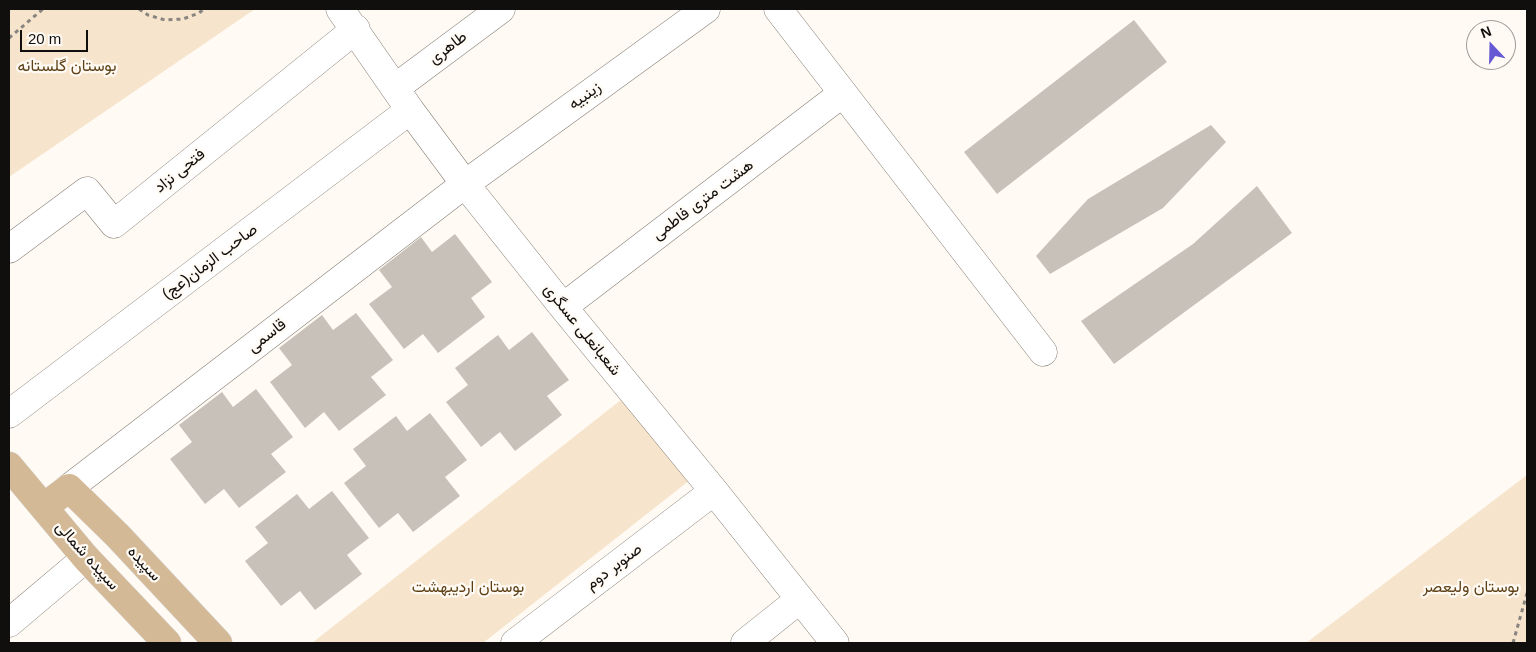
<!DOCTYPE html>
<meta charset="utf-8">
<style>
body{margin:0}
#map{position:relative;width:1536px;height:652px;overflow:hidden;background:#fffaf3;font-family:Helvetica,sans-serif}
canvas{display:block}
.frame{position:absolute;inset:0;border:10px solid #110f0d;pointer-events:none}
.north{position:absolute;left:1466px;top:20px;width:50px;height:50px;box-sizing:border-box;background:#fffaf3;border:1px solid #a09c97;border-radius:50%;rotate:339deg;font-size:14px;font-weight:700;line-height:20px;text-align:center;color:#110f0d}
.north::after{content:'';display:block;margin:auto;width:18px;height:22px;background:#655ad3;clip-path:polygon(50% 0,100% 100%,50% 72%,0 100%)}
.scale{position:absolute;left:20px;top:30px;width:68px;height:22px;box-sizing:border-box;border:2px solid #110f0d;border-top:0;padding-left:6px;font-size:15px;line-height:18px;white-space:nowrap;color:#110f0d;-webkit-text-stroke:4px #fffaf3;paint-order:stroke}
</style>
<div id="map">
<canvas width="1536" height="652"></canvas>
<div class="frame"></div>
<div class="north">N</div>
<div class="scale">20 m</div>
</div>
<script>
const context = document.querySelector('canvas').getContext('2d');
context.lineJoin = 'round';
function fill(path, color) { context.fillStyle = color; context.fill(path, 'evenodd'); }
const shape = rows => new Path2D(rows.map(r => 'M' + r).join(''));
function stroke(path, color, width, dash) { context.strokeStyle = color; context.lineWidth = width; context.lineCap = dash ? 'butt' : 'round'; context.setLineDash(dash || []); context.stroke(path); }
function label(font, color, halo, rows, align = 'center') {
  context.font = font + ' Helvetica,Vazirmatn,sans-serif'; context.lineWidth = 4.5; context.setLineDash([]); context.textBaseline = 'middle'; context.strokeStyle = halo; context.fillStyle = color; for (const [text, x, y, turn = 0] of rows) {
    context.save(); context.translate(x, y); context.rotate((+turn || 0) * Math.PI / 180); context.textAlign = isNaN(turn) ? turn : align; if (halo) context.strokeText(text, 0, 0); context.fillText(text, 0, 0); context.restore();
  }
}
const green = shape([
 [9,9,255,9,9,177],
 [626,396,695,476,483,643,312,643],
 [1527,475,1527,643,1306,643]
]);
const building = shape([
 [1134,20,1167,62,997,194,964,152],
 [1211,125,1226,142,1163,208,1050,274,1036,256,1088,199],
 [1257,186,1292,233,1114,364,1081,321,1193,244],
 [455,234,492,282,471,298,485,317,438,353,423,334,404,349,369,304,392,287,379,270,421,237,432,252],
 [356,313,393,360,371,377,386,395,339,431,324,412,305,428,270,382,292,365,279,348,322,315,333,330],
 [532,332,569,380,547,396,562,415,515,451,500,432,481,447,446,402,468,385,455,368,498,335,509,350],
 [256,389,293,437,271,454,286,472,239,508,224,489,205,504,170,459,192,442,179,425,222,392,233,407],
 [430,413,467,460,445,477,460,496,413,532,398,513,379,528,344,483,366,466,353,449,396,416,407,431],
 [332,491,369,538,347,555,362,574,315,610,300,591,281,606,245,561,268,543,255,527,297,494,309,509]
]);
const path = shape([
 [139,9,148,15,165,20,183,19,199,13,204,9],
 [9,38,43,9],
 [1513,643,1527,593]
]);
const minor = shape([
 [340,9,410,110,465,184,563,307,714,491,835,643],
 [778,9,1043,352],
 [395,88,501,9],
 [9,249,87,191,114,224,356,29],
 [563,307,843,93],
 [9,414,410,110],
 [69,488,465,184,706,9],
 [9,623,86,558],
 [515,643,714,491],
 [745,643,800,599]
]);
const major = shape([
 [9,466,86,558,167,643],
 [44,507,69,488,118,536,218,643]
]);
const streetNames = [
 ["طاهری",448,48,-37],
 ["زینبیه",585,96,-36],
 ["فتحی نزاد",180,171,-39],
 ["هشت متری فاطمی",703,200,-37],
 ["صاحب الزمان(عج)",210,262,-37],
 ["شعبانعلی عسگری",582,330,51],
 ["قاسمی",267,336,-38],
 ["سپیده شمالی",87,556,48],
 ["سپیده",144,564,47],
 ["صنوبر دوم",614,567,-37]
];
const parkNames = [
 ["بوستان گلستانه",67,67],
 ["بوستان اردیبهشت",468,588],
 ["بوستان ولیعصر",1471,588]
];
fill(green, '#f7e4cc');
fill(building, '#c7c1b9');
stroke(minor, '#857f78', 29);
stroke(major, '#d9d9d8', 29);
stroke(path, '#888480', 3, [4, 4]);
stroke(minor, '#fff', 28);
stroke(major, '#d4b997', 28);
label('16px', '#110f0d', '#fffaf3', streetNames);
label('16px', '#5d4016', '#fffaf3', parkNames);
</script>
